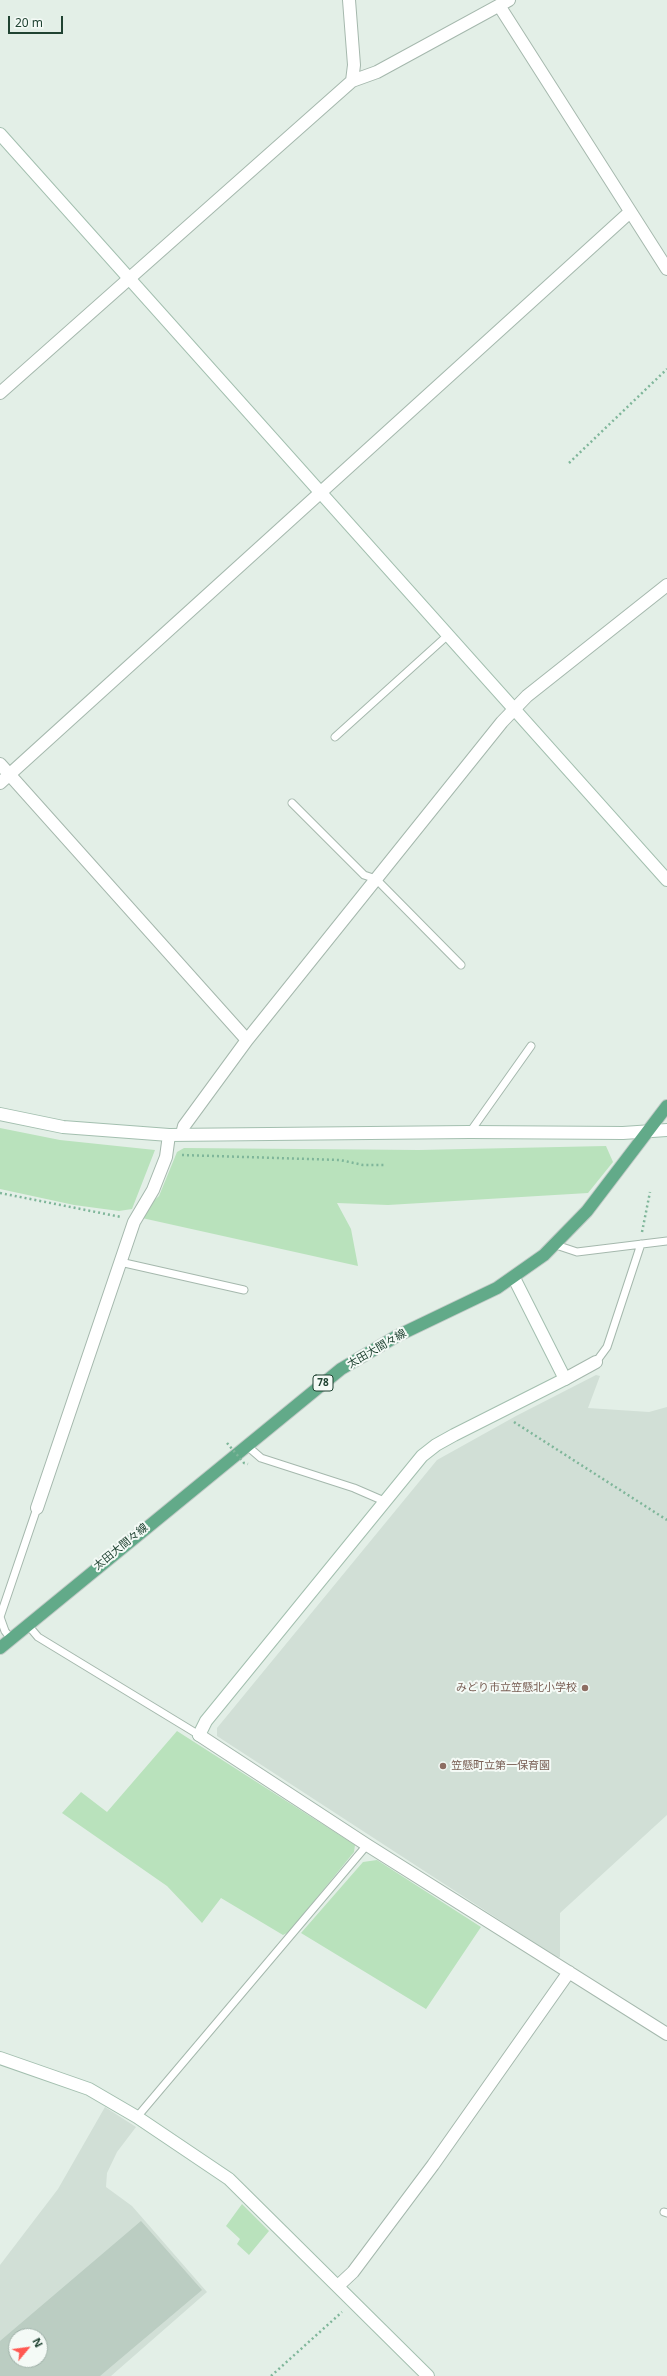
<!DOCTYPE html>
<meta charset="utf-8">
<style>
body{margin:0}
#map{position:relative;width:667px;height:2376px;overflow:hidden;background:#e3efe7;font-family:"Noto Sans",sans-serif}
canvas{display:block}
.north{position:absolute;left:8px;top:2328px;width:40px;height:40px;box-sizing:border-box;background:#f4faf6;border:1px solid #9fb1a8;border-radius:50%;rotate:61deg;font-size:11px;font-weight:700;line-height:16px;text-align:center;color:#204332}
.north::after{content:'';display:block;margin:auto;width:14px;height:18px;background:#ff5851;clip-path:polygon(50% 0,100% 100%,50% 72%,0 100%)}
.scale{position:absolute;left:8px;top:16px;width:55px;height:18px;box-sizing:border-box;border:2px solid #204332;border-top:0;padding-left:5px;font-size:12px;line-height:14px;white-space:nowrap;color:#204332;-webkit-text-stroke:3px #f4faf6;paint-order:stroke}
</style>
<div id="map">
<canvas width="667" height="2376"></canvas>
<div class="north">N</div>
<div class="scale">20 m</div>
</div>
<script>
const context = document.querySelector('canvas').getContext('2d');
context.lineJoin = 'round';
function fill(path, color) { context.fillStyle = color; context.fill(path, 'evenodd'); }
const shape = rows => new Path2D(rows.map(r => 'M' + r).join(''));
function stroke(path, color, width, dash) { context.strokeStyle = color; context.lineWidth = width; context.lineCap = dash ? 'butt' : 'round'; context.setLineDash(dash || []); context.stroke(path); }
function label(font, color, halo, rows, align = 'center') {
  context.font = font + ' "Noto Sans","Noto Sans JP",sans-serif'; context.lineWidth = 4; context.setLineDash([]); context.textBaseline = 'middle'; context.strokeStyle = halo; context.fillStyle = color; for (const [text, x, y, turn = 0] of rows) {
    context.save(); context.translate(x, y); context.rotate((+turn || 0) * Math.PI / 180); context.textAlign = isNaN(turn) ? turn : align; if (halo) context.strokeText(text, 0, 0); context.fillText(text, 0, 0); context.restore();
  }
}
const built = shape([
 [596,1375,600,1376,588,1408,649,1412,667,1407,667,1815,560,1913,560,1957,558,1958,217,1736,217,1728,437,1460,516,1416],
 [105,2107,136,2127,117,2152,107,2173,106,2187,132,2206,207,2292,111,2376,0,2376,0,2265,58,2189],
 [16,2336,40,2336,40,2360,16,2360]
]);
const green = shape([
 [0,1128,60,1140,155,1150,132,1209,119,1211,74,1205,0,1189],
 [606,1146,613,1162,588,1193,388,1205,337,1203,351,1229,358,1266,142,1218,149,1205,159,1196,177,1152,184,1148,419,1150],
 [177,1731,355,1845,354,1852,289,1932,283,1935,221,1898,202,1923,167,1886,62,1813,81,1792,107,1812],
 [377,1860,481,1927,426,2009,301,1933,363,1862],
 [242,2204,269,2231,249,2255,237,2244,240,2239,226,2226]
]);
const building = shape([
 [141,2221,202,2290,100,2376,0,2376,0,2341],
 [16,2336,40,2336,40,2360,16,2360]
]);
const path = shape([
 [569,463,667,369],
 [182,1155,340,1160,363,1165,385,1165],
 [0,1193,121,1217],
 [642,1232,650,1192],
 [514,1422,667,1520],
 [271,2376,342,2312]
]);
const lane = shape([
 [335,737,448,635],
 [292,803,364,875,376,879,461,965],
 [470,1132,531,1046],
 [556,1245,577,1252,667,1241],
 [120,1262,244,1290],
 [596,1362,607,1347,611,1335,641,1244],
 [246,1445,261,1458,354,1488,384,1501],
 [27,1624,38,1637,199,1735],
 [11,1639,5,1631,0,1617,37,1508],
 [137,2117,367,1845],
 [664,2212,667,2213]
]);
const street = shape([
 [349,0,354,65,352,81],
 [500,7,667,269],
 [0,393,352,81,377,72,509,0],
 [0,764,247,1040],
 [0,783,630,212],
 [182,1134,184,1126,247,1040,502,722,527,696,667,585],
 [565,1379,596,1362],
 [37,1508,134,1222,153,1190,166,1157,169,1135],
 [199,1735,367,1845,667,2034],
 [338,2286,353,2272,433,2165,569,1972]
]);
const secondary = shape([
 [0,134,667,880],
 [0,1114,63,1127,169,1135,470,1132,623,1133,667,1130],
 [199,1735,206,1721,422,1456,436,1445,454,1435,565,1379,514,1278],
 [0,2058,89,2089,137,2117,229,2179,428,2376]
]);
const primary = shape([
 [0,1648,341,1369,397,1336,497,1288,544,1255,587,1211,667,1106]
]);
const pathBridge = shape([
 [227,1443,244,1463,248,1464]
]);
const markers = [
 [585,1688,4,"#8d6e63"],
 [443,1766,4,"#8d6e63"]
];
const shields = [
 [323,1383,20]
];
const shieldNames = [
 ["78",323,1383]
];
const streetNames = [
 ["太田大間々線",377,1349,-30],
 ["太田大間々線",121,1547,-39]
];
const educationNames = [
 ["みどり市立笠懸北小学校",577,1688],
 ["笠懸町立第一保育園",451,1766,"left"]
];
fill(built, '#d1dfd6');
fill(green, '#b9e2bc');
fill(building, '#bbcdc2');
stroke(lane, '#a5b8ad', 9);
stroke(street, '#a5b8ad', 14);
stroke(secondary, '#a3bfaf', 14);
stroke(primary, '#c1cac6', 14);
stroke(path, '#7fb69a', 2.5, [2, 3]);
stroke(lane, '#fff', 7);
stroke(street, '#fff', 12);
stroke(secondary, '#fff', 12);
stroke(primary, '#62aa89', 12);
stroke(pathBridge, '#7fb69a', 2.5, [2, 3]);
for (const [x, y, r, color] of markers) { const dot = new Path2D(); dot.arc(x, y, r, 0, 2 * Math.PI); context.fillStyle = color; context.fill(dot); stroke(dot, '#f4faf6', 1.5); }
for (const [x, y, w] of shields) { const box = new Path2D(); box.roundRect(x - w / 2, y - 8, w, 16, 3); context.fillStyle = '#f4faf6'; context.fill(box); stroke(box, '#204332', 1); }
label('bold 10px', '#204332', null, shieldNames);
label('11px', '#204332', '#f4faf6', streetNames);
label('11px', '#785e54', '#f4faf6', educationNames, 'right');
</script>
